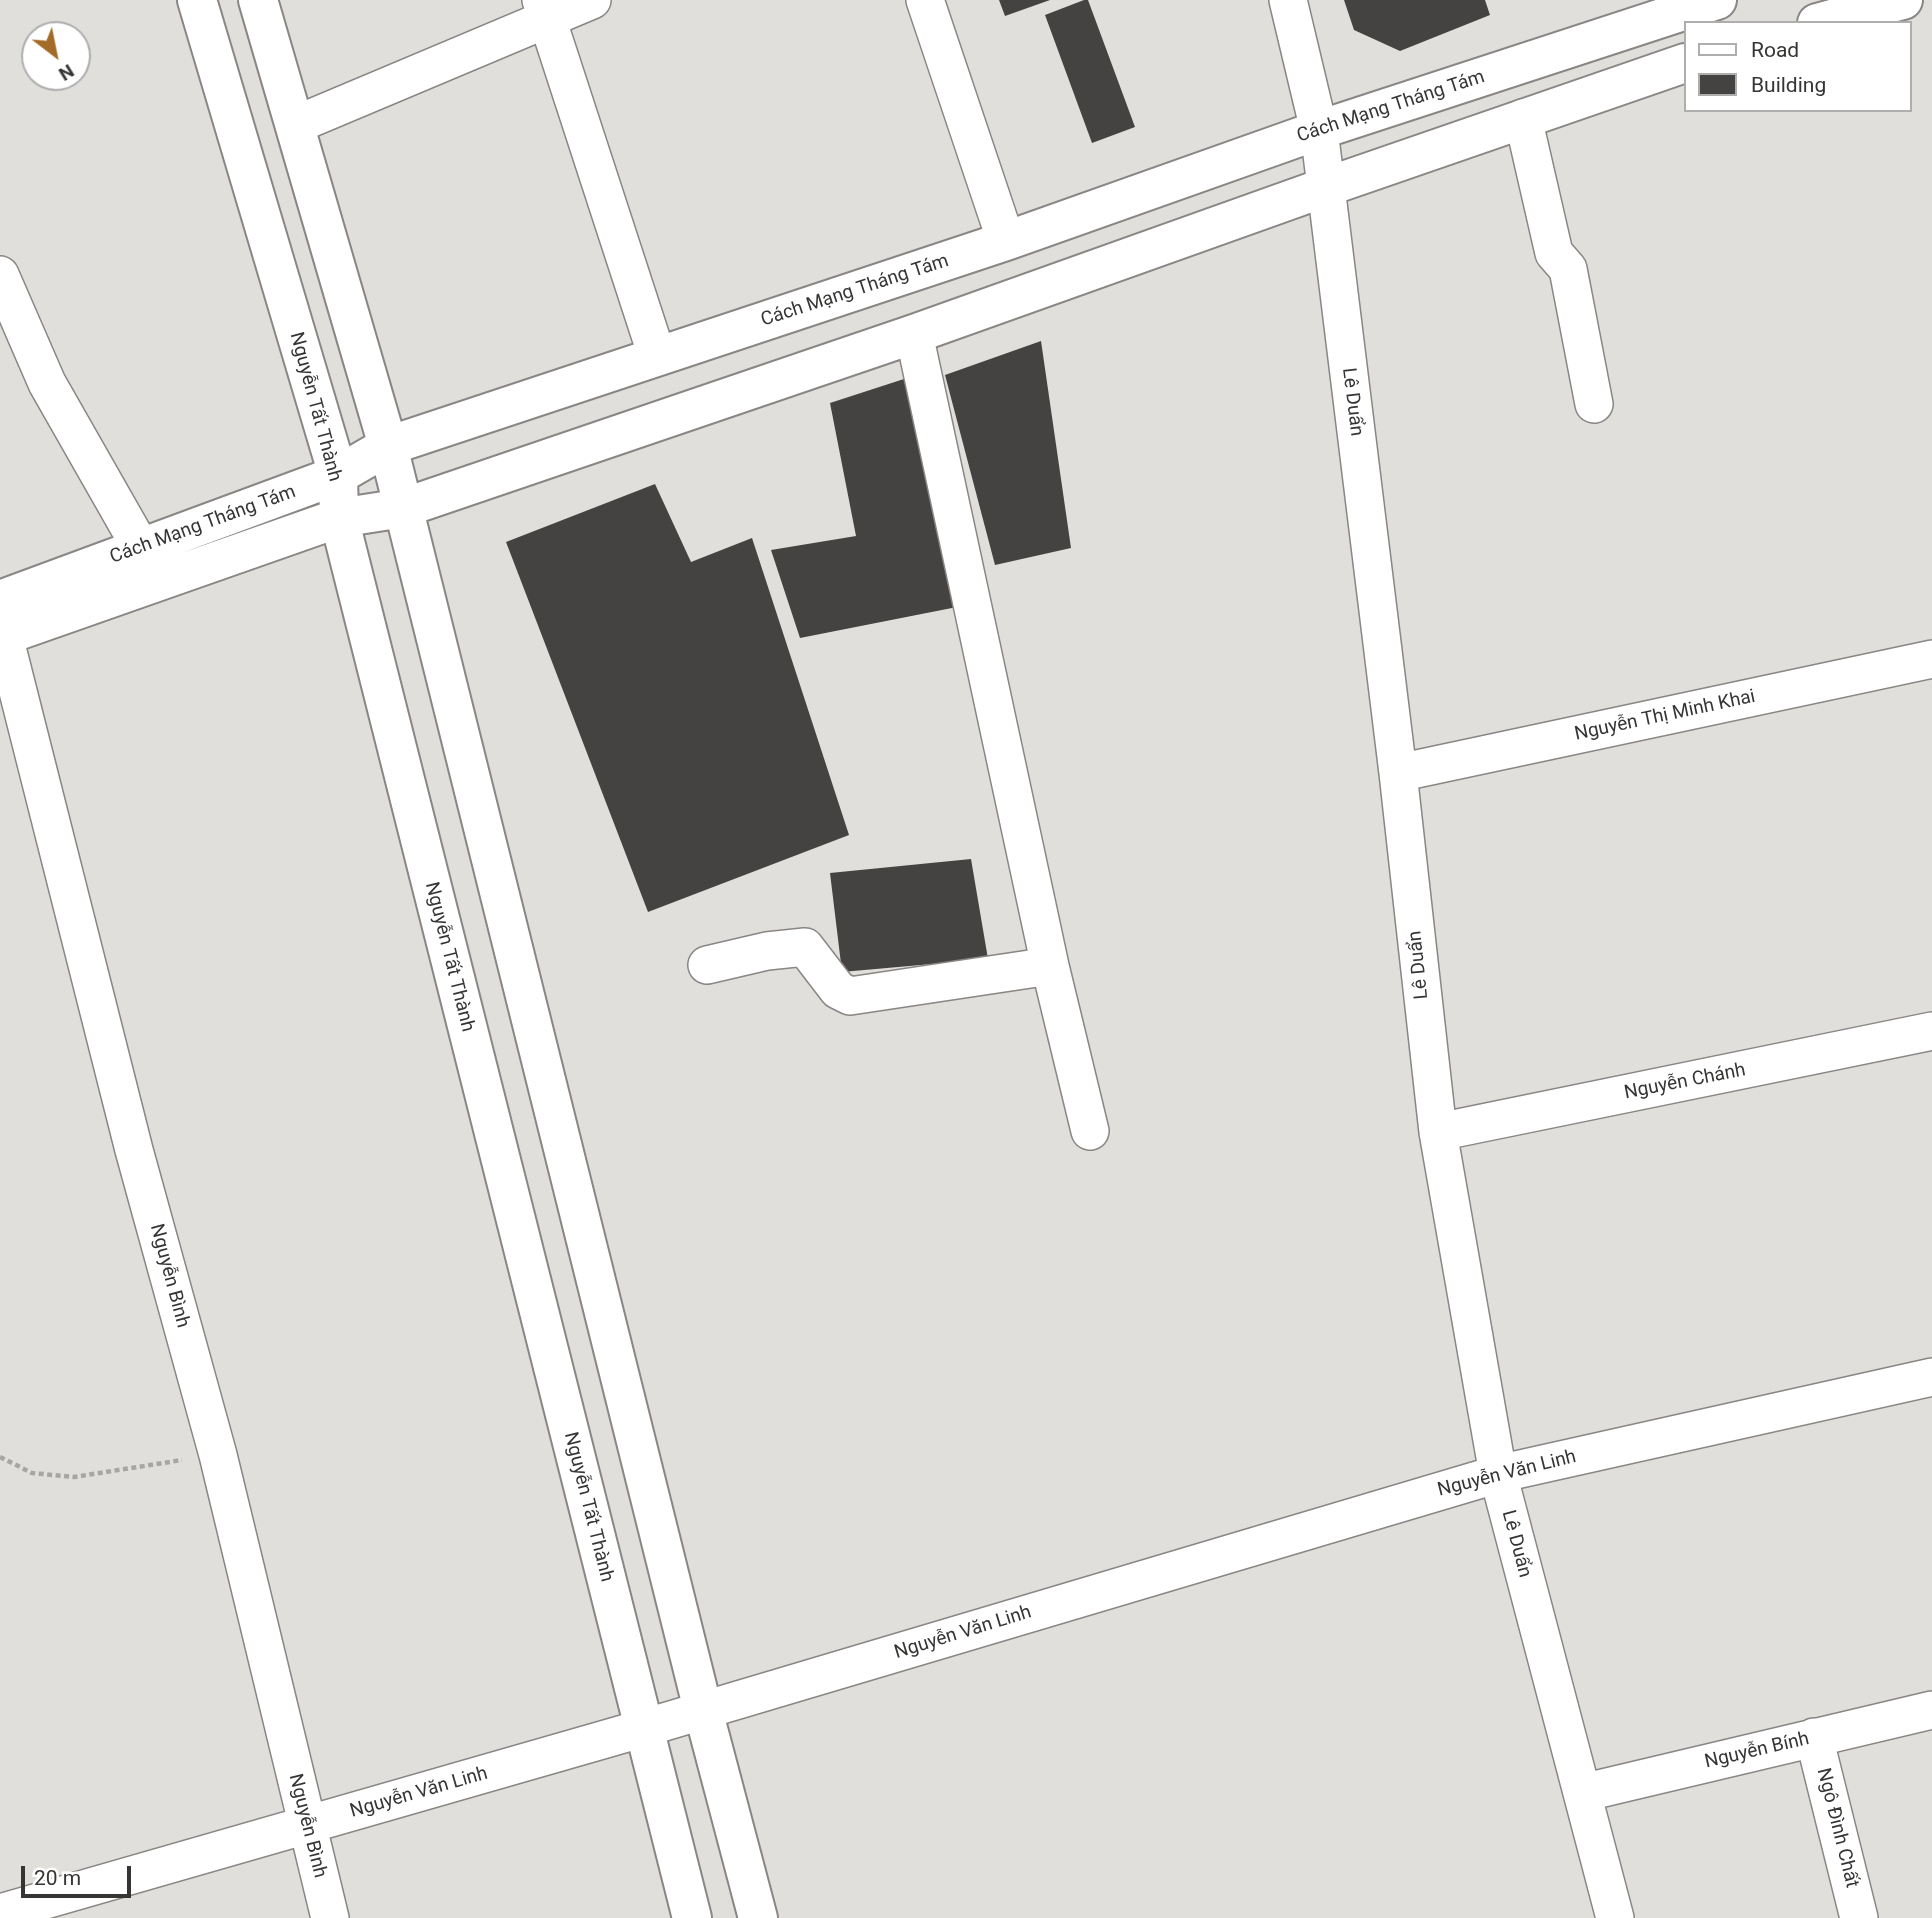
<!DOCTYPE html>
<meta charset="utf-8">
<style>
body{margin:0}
#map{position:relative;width:1932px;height:1918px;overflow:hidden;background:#e1dfdc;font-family:Roboto,sans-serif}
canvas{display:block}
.legend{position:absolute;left:1684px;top:21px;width:228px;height:91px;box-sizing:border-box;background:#fff;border:2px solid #afaeae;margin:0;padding:9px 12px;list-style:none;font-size:21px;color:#363534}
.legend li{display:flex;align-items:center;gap:14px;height:35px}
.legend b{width:35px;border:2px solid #afaeae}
.north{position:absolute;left:21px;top:21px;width:70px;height:70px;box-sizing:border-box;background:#fff;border:2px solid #afaeae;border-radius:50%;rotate:148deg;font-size:19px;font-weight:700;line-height:28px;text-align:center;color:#363534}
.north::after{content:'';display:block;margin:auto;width:24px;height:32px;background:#a36b28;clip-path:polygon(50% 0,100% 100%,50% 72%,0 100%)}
.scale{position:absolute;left:21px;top:1866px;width:110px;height:32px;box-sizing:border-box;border:4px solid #363534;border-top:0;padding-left:9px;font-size:21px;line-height:24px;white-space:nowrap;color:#363534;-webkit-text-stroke:5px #fff;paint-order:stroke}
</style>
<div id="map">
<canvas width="1932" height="1918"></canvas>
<ul class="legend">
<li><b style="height:9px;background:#fff"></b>Road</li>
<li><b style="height:19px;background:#454341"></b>Building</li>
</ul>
<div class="north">N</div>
<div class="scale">20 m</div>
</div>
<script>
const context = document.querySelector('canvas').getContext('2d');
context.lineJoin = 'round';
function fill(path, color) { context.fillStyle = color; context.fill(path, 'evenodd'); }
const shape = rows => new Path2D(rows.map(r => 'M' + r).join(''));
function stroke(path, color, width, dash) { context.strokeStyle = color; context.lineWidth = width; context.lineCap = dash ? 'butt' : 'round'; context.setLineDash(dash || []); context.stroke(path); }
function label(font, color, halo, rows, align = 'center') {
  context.font = font + ' Roboto,sans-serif'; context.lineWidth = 7; context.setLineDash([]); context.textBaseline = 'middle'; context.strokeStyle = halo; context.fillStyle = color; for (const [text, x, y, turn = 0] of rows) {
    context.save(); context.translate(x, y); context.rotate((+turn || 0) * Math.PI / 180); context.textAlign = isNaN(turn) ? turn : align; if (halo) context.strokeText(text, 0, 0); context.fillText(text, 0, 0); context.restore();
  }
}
const building = shape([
 [999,0,1050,0,1005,16],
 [1084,0,1088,0,1135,127,1092,143,1045,15],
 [1344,0,1485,0,1490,15,1400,51,1354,30],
 [1041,341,1071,548,995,565,945,375],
 [907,378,957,607,800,638,771,550,856,536,830,403],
 [655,484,691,562,752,538,849,835,648,912,506,542],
 [971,859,988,959,842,972,830,873]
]);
const path = shape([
 [0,1457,32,1473,74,1477,182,1460]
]);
const minor = shape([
 [541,0,657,356],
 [925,0,1006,241],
 [1288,0,1319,130,1398,773,1438,1132,1498,1474,1615,1918],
 [1523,118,1554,253,1568,269,1594,404],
 [295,125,592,0],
 [0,275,47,383,141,548],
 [914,334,1050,966,1090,1131],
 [4,636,134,1150,218,1455,330,1918],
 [1398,773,1932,659],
 [707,965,767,951,805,947,838,990,850,996,1050,966],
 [1438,1132,1932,1031],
 [1814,1737,1859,1918],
 [1582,1793,1932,1710],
 [0,1913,644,1728,1498,1474,1932,1377]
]);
const major = shape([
 [197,0,338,475,339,518,692,1918],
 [258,0,388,446,703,1710,758,1918],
 [1817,23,1903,0],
 [0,600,338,475,388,446,1006,241,1319,130,1717,0],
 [0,637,339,518,403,508,914,334,1326,187,1685,63]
]);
const streetNames = [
 ["Cách Mạng Tháng Tám",1391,107,-18],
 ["Cách Mạng Tháng Tám",855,291,-18],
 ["Lê Duẩn",1352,402,83],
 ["Nguyễn Tất Thành",315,407,75],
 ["Cách Mạng Tháng Tám",203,525,-20],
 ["Nguyễn Thị Minh Khai",1665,716,-12],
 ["Nguyễn Tất Thành",449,957,76],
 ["Lê Duẩn",1419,965,-96],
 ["Nguyễn Chánh",1685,1082,-11],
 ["Nguyễn Bình",169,1276,75],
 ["Nguyễn Văn Linh",1507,1474,-14],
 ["Nguyễn Tất Thành",588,1507,76],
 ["Lê Duẩn",1516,1544,75],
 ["Nguyễn Văn Linh",963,1633,-17],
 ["Nguyễn Bính",1757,1751,-13],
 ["Nguyễn Văn Linh",419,1793,-16],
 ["Nguyễn Bình",307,1826,76],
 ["Ngô Đình Chất",1837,1828,76]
];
fill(building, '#454341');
stroke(minor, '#898684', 40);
stroke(major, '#898684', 42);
stroke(path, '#a8a6a4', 4.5, [5, 3.5]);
stroke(minor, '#fff', 37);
stroke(major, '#fff', 38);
label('19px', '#363534', '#fff', streetNames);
</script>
